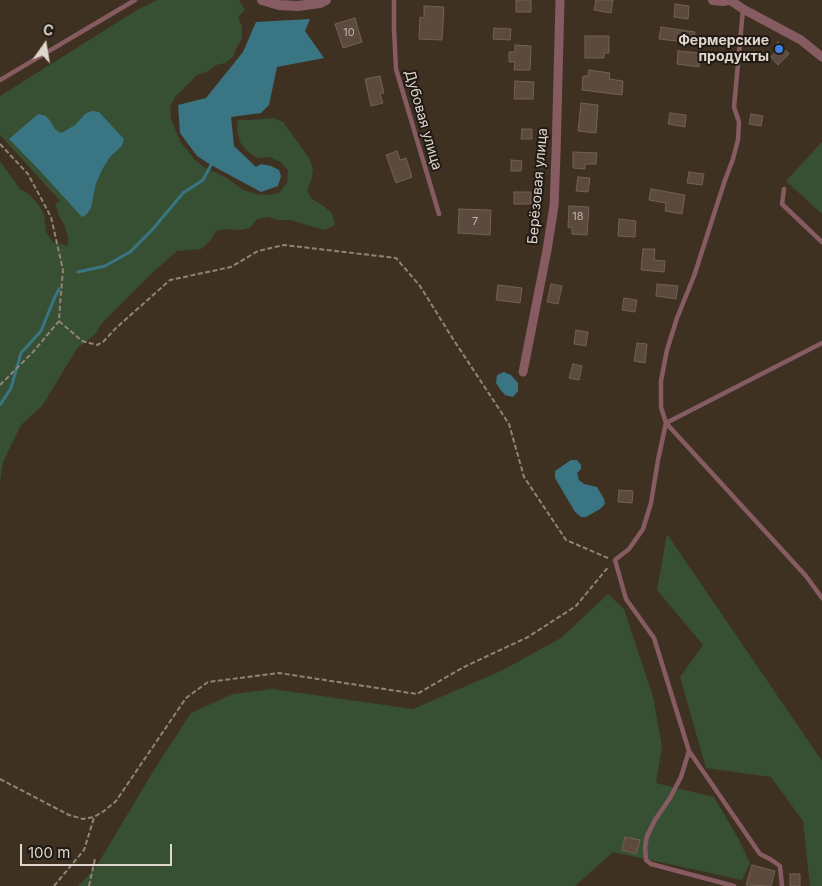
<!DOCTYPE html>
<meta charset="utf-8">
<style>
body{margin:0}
#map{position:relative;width:822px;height:886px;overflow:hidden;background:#3f3122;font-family:Inter,sans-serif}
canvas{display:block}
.north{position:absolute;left:20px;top:20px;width:50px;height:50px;-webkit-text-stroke:4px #211a14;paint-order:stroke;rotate:13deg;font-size:14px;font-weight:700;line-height:20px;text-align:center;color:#dfd6cd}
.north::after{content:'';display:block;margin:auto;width:18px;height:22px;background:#dfd6cd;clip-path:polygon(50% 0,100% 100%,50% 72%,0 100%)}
.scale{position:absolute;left:20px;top:844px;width:152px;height:22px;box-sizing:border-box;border:2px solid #dfd6cd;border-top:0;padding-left:6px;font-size:15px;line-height:18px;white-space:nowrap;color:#dfd6cd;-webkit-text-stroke:4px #211a14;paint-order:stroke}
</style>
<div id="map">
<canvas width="822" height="886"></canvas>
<div class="north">С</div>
<div class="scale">100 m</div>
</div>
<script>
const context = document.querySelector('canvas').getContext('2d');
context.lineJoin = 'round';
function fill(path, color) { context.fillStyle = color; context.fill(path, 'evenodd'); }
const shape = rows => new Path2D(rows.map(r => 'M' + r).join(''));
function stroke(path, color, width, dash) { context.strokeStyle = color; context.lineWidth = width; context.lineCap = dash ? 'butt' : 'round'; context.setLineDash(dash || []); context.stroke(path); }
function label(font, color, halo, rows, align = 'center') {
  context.font = font + ' Inter,sans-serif'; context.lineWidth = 4; context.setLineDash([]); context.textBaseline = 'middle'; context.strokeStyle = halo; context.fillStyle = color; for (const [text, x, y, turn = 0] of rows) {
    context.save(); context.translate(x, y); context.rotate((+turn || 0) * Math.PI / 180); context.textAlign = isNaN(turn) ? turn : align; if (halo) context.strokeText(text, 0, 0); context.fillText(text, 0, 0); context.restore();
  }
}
const green = shape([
 [157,0,239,0,245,10,238,17,242,26,242,38,237,47,233,57,225,63,216,65,207,72,197,75,175,97,170,107,171,119,180,141,195,160,204,167,225,177,244,190,256,194,267,195,279,193,286,184,287,183,288,170,280,162,269,157,257,158,247,151,240,142,237,131,238,120,250,120,273,118,283,122,309,158,313,168,312,178,307,190,312,199,322,205,332,213,335,225,324,230,290,220,279,220,268,217,257,219,250,228,239,230,228,229,216,231,210,241,201,249,177,251,152,273,102,323,96,333,87,341,78,347,42,406,21,425,3,462,0,482,0,161,20,189,30,195,38,204,44,214,46,232,53,242,68,246,68,237,65,226,59,216,55,204,60,201,0,135,0,96,137,10],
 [38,114,51,122,55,129,61,133,75,125,85,114,122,146,110,157,102,170,96,184,93,199,41,172,10,140],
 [822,142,822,214,786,181],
 [667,534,822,761,822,886,810,886,803,821,771,777,706,768,680,677,703,645,657,590],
 [608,594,624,609,653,697,662,746,656,783,714,797,738,838,750,863,742,880,613,852,575,886,78,886,96,867,154,770,191,713,233,694,272,689,413,709,503,670,561,638]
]);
const water = shape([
 [310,19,305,31,324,58,277,67,269,105,261,113,231,117,234,146,256,167,261,164,271,166,279,170,281,176,278,186,261,192,211,165,197,156,180,133,178,105,206,98,243,52,256,22],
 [92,111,99,112,124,139,122,146,110,157,102,170,96,184,91,208,86,215,82,217,41,172,9,139,38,114,46,116,51,122,55,129,61,133,75,125,85,114],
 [504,372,511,375,518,383,518,391,513,397,505,395,500,389,496,383,497,375],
 [571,460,577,460,581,465,581,469,577,473,579,480,584,484,597,487,604,499,605,504,600,509,586,517,581,517,575,512,555,478,555,471]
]);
const stream = shape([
 [78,272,105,266,130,252,152,230,183,193,203,180,212,163],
 [0,405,11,388,21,353,41,331,54,299,59,289]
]);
const building = shape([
 [516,0,531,0,531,12,516,12,516,0],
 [596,0,613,0,611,13,594,10,596,0],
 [675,4,689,6,688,19,674,17,675,4],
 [424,6,444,7,442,40,419,39,420,17,424,18,424,6],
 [355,18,362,42,343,48,335,24,355,18],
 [661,27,695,32,694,43,659,39,661,27],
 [494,28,511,29,510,40,493,39,494,28],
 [585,36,609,36,609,53,604,53,604,58,585,58,585,36],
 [778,42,789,54,778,65,771,57,777,50,774,47,778,42],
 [515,45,531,46,530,70,514,70,515,62,509,62,509,52,515,52,515,45],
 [678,51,700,53,699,67,677,64,678,51],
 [589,70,610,73,609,79,623,81,622,95,582,90,583,76,588,76,589,70],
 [380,76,384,93,380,94,383,103,371,106,365,79,380,76],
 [515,81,534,82,533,99,514,99,515,81],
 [581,103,598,105,596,133,578,131,581,103],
 [670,113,686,115,685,127,668,124,670,113],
 [751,114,763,116,761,126,749,124,751,114],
 [522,129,532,129,532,139,521,139,522,129],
 [397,151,400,160,406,158,412,177,396,183,386,155,397,151],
 [573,152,597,153,596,164,585,164,585,169,573,168,573,152],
 [511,160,522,161,521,171,511,171,511,160],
 [689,172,704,174,702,185,687,183,689,172],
 [578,177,590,178,588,192,576,191,578,177],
 [651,189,685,195,682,214,665,211,666,203,649,200,651,189],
 [514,192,531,192,531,204,514,204,514,192],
 [569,206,589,207,587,235,572,234,572,228,568,227,569,206],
 [459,209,491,210,490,235,458,233,459,209],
 [619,219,636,221,635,237,618,236,619,219],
 [643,249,655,249,654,260,665,261,664,272,641,270,643,249],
 [551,284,562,286,558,304,547,302,551,284],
 [657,284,678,286,676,299,656,296,657,284],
 [498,285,522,288,520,303,496,300,498,285],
 [624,298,637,300,635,312,622,310,624,298],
 [576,330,588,332,586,346,574,344,576,330],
 [637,343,647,344,645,363,634,361,637,343],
 [573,364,582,366,579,380,569,378,573,364],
 [619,490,633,491,632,503,618,502,619,490],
 [625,837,640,840,636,854,622,850,625,837],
 [752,865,775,871,771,886,746,885,752,865],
 [790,874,800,874,800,886,790,886,790,874]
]);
const path = shape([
 [0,144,28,174,51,217,63,270,60,305,59,321,33,352,0,385],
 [59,321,82,341,97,345,103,342,116,328,170,280,231,267,258,251,284,245,396,258,420,286,453,339,509,424,524,477,566,540,608,558],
 [0,779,69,815,83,819,94,817,104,811,116,801,186,698,208,682,279,673,417,694,464,667,528,637,576,606,609,566],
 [54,886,84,850,94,818],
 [89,886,95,859]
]);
const service = shape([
 [394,0,394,29,396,69,439,214],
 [743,9,734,107,739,122,738,140,733,159,725,180,694,276,677,318,667,350,661,381,661,407,666,423,806,576,822,598],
 [0,80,135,0],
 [784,189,782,204,822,242],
 [666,423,658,460,651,503,643,529,629,549,615,560,626,599,654,638,689,751,760,854,770,859,780,866,782,886],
 [666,423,822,343],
 [689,751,681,777,670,798,655,820,647,836,645,847,646,860,651,864,734,886]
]);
const minor = shape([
 [730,0,743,9,801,40,822,57],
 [523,372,547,250,554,206,556,154,560,0]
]);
const tertiary = shape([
 [262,0,279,5,298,6,320,3,326,0],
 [713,0,723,1,728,0]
]);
const markers = [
 [779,49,5,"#3f7fe0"]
];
const numberNames = [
 ["10",349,33],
 ["18",578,217],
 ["7",475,222]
];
const poiNames = [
 ["Фермерские",769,41],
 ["продукты",769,57]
];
const streetNames = [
 ["Дубовая улица",423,120,74],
 ["Берёзовая улица",538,186,-85]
];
fill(green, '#374f32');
fill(water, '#3a7583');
stroke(stream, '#3a7583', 3);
fill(building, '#5d4a3f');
stroke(building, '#745f53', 1);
stroke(path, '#8f8478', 2, [5, 2.5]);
stroke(service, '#865c62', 4.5);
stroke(minor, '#865c62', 9);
stroke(tertiary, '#865c62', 10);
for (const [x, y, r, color] of markers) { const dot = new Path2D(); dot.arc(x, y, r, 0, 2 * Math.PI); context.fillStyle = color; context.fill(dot); stroke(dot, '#211a14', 2); }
label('11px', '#beb3aa', null, numberNames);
label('bold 14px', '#dfd6cd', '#211a14', poiNames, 'right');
label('14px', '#dfd6cd', '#211a14', streetNames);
</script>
